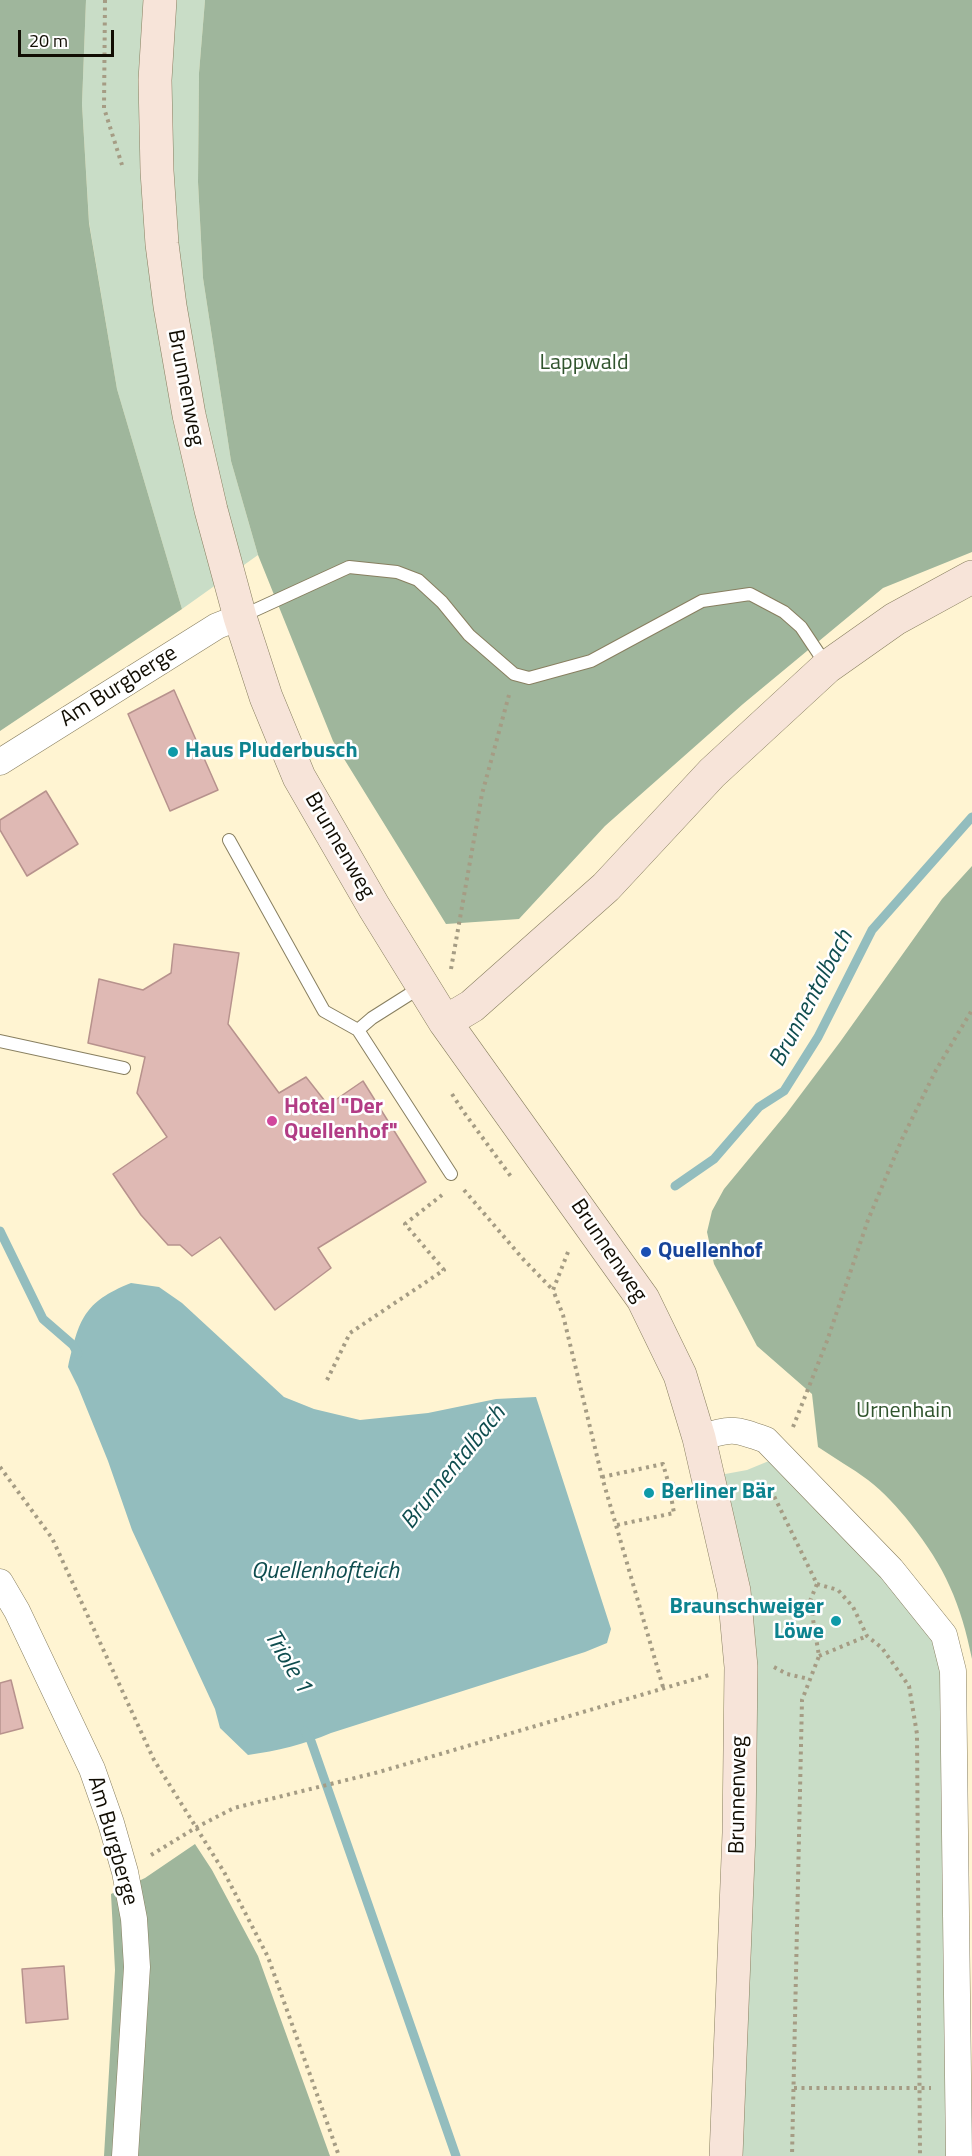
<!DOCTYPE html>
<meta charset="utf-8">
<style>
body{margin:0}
#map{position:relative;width:972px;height:2156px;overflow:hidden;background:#fff4d2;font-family:"Titillium Web",sans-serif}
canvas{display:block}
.scale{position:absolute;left:18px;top:30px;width:96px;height:27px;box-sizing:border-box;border:3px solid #110d03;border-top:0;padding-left:8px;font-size:18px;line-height:21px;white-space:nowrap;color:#110d03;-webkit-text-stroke:4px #fff;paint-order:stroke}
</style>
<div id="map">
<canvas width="972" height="2156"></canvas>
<div class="scale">20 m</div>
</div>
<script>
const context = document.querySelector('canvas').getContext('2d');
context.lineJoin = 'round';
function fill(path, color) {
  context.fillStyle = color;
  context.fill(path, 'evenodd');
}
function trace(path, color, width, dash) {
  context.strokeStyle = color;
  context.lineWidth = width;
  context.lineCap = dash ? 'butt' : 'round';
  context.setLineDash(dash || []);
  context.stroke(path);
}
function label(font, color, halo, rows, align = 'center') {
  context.font = font + ' "Titillium Web",sans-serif';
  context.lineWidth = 5;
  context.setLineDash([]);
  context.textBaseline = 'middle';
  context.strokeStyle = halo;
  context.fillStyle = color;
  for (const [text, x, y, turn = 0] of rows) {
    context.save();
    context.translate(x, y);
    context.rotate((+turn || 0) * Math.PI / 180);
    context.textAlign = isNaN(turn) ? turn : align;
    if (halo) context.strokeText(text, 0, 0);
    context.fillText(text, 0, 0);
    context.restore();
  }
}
const green = new Path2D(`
 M86,0H205L199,73L198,182L203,278L231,461L258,555L182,609L117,389L89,222L82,104Z
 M781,1456L946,1626L959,2156H726L739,1833L709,1477L747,1470Z`);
const forest = new Path2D(`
 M0,0H86L82,104L89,223L117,389L182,609L0,731Z
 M205,0H972V552L883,588L743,704L605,826L519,919L446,924L333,741L258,555L231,461L203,278L198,182L199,73Z
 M972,866V1659C961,1604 945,1567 910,1523C898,1508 884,1492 868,1480C852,1468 834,1458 818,1447L812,1394L757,1346L714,1264L707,1232L712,1211L724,1189L786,1114L840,1042L942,899Z
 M195,1844L212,1870L258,1956L330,2156H104L115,1970L111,1894L145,1878Z`);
const water = new Path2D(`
 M131,1283L159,1287L182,1303L284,1397L314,1409L360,1420L428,1413L496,1399L536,1397L611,1629L607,1643L585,1652L331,1733C305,1744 277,1751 248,1755L220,1728L215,1709L132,1530L108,1461L78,1387L68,1367C79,1320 83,1302 131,1283Z`);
const stream = new Path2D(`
 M675,1186L714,1159L759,1107L784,1091L818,1037L872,930L972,817
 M0,1231L43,1319L73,1345L78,1354
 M305,1731L311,1741L456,2156`);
const building = new Path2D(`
 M174,690L218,790L170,811L128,714Z
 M46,791L78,844L27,876L0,830V820Z
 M174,944L239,953L228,1024L279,1093L306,1077L328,1105L363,1081L426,1182L318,1248L331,1268L275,1310L220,1237L192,1256L180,1245H168L141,1215L113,1174L167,1137L137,1093L145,1057L88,1043L99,979L143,990L171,973Z
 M11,1680L23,1728L0,1734V1683Z
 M64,1966L68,2019L26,2023L22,1969Z`);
const path = new Path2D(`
 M105,0L104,108L122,165
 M451,969L482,794L509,695
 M452,1094L463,1111L512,1178
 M464,1190L523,1259L553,1290
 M568,1252L553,1290L563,1315L602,1477L663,1687
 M327,1380L350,1333L444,1270L405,1224L442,1195
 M793,1427L827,1341L868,1220L902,1139L936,1070L972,1010
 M0,1467L52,1538L154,1760L224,1872L268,1957L339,2156
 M602,1477L663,1464L669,1485L675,1484
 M771,1490L817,1584L810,1601L819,1656L802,1700L792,2156
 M617,1525L674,1513L669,1485
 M817,1584L838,1590L853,1607L867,1636L882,1648L909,1686L917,1734L920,2156
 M819,1656L867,1636
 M774,1667L787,1674L809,1679
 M151,1855L197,1827L234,1808L379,1772L709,1675
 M794,2088H931`);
const lane = new Path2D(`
 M240,617L349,567L397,572L418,580L442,602L469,635L514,674L529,678L591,661L702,601L750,594L784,612L801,627L827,666
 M229,840L324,1011L358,1030L372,1018L421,987
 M358,1030L451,1174
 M0,1041L124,1068`);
const street = new Path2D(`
 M0,762L217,626L240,617
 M699,1438C732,1428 733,1428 766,1440L891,1569L944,1635L953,1671L959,2156
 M0,1582L17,1611L92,1769L111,1823L125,1872L134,1919L137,1967L125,2156`);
const secondary = new Path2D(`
 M160,0L155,80L157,171L162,244L170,306L189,415L211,510L240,617L266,697L299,777L374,907L445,1022L643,1299L680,1375L699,1438L734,1591L741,1667L739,1833L726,2156
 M445,1022L472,1006L606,887L712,773L827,667L895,619L972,577`);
const markers = [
 [173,752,6,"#0f9aa8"],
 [272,1121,6,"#d1479c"],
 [646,1252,6,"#1a4fb4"],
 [649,1493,6,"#0f9aa8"],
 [836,1621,6,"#0f9aa8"]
];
const parkNames = [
 ["Lappwald",584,364],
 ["Urnenhain",904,1412]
];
const streetNames = [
 ["Brunnenweg",185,388,79],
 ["Am Burgberge",119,687,-32],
 ["Brunnenweg",339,846,60],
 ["Brunnenweg",608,1251,56],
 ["Brunnenweg",739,1795,-89],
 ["Am Burgberge",112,1841,74]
];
const cultureNames = [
 ["Haus Pluderbusch",185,752],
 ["Berliner Bär",661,1493],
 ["Braunschweiger",824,1608,"right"],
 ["Löwe",824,1633,"right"]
];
const hotelNames = [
 ["Hotel \"Der",284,1108],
 ["Quellenhof\"",284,1133]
];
const transitNames = [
 ["Quellenhof",658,1252]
];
const waterNames = [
 ["Brunnentalbach",812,999,-62],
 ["Brunnentalbach",454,1468,-51],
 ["Quellenhofteich",325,1572],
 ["Triole 1",287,1662,59]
];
fill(green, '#c9ddc7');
fill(forest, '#9fb69c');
fill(water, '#93bdbe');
trace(stream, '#93bdbe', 9);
fill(building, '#dfb9b4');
trace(building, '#b7928d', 1.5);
trace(lane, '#887f60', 14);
trace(street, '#887f60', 27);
trace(secondary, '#887f60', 34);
trace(path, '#a59c84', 4, [3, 4.5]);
trace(lane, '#fff', 12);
trace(street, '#fff', 26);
trace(secondary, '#f7e4d9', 33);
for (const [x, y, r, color] of markers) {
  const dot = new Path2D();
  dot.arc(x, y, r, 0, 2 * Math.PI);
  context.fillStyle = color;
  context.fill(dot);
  trace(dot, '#fff', 2);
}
label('22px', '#30542d', '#fff', parkNames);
label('22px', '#110d03', '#fff', streetNames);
label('bold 22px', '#0d838f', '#fff', cultureNames, 'left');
label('bold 22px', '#b23c85', '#fff', hotelNames, 'left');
label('bold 22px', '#164399', '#fff', transitNames, 'left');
label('italic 24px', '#0f4d4f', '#fff', waterNames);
</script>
